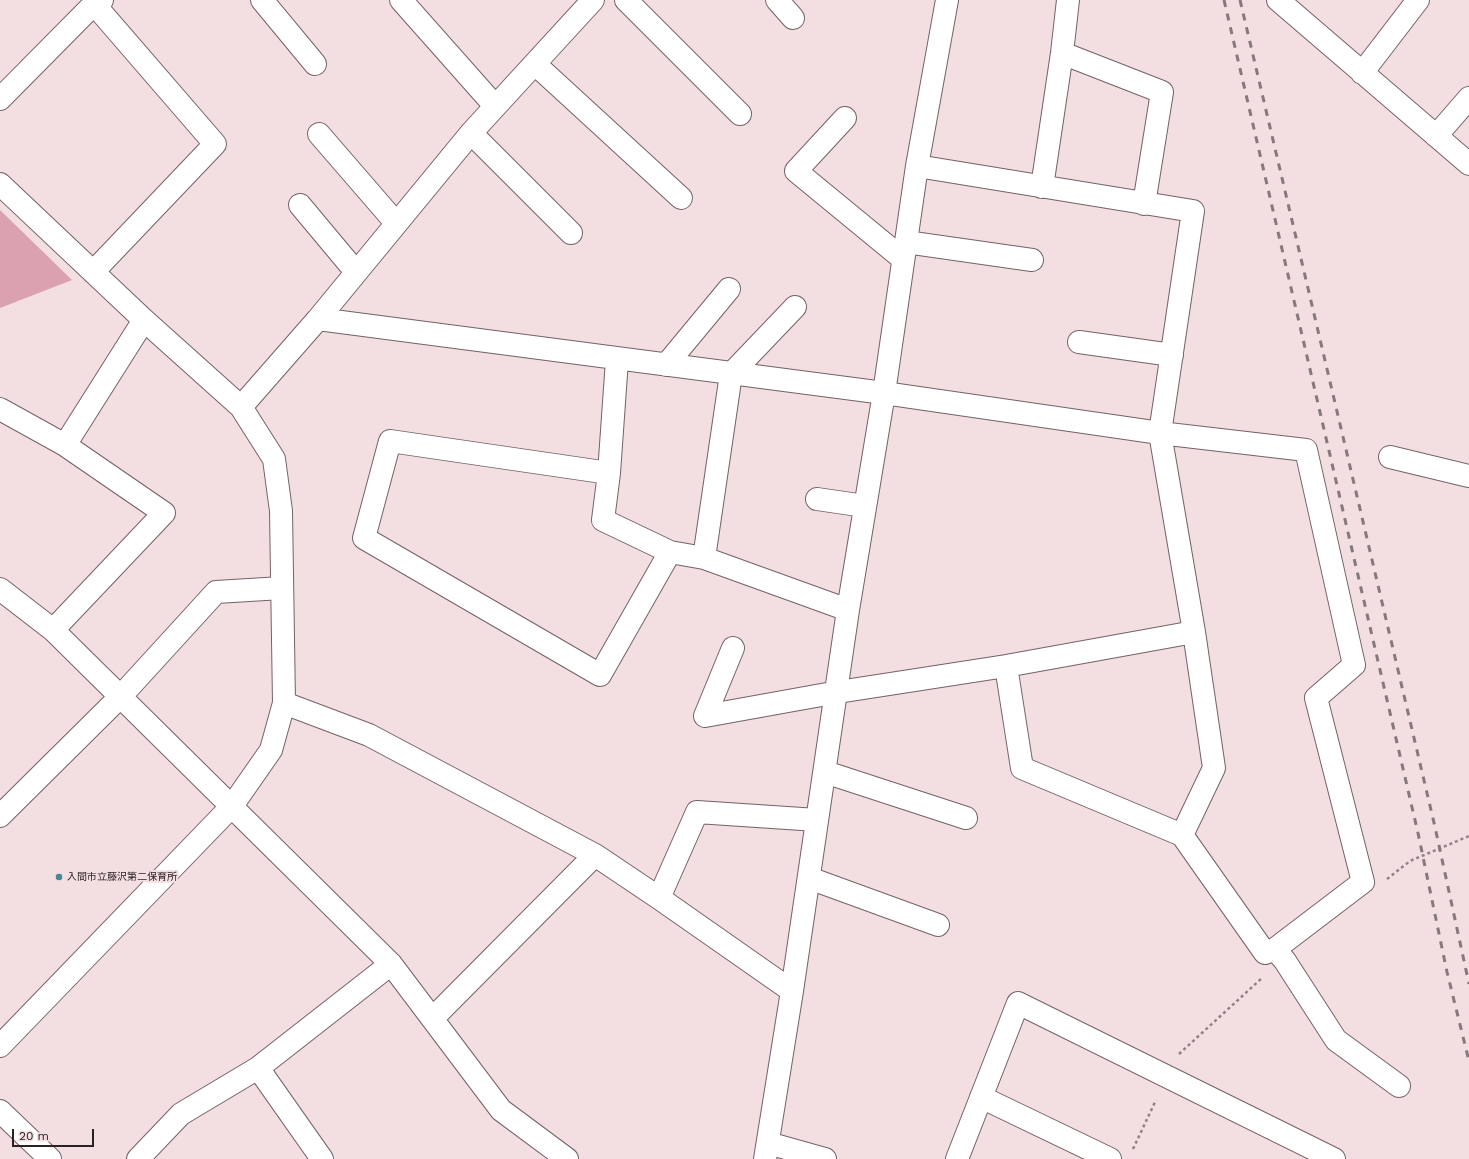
<!DOCTYPE html>
<meta charset="utf-8">
<style>
body{margin:0}
#map{position:relative;width:1469px;height:1159px;overflow:hidden;background:#f3dee2;font-family:"Work Sans",sans-serif}
canvas{display:block}
.scale{position:absolute;left:12px;top:1129px;width:82px;height:18px;box-sizing:border-box;border:2px solid #292223;border-top:0;padding-left:5px;font-size:12px;line-height:14px;white-space:nowrap;color:#292223;-webkit-text-stroke:3px #f3dee2;paint-order:stroke}
</style>
<div id="map">
<canvas width="1469" height="1159"></canvas>
<div class="scale">20 m</div>
</div>
<script>
const context = document.querySelector('canvas').getContext('2d');
context.lineJoin = 'round';
function fill(path, color) {
  context.fillStyle = color;
  context.fill(path, 'evenodd');
}
function trace(path, color, width, dash) {
  context.strokeStyle = color;
  context.lineWidth = width;
  context.lineCap = dash ? 'butt' : 'round';
  context.setLineDash(dash || []);
  context.stroke(path);
}
function label(font, color, halo, rows, align = 'center') {
  context.font = font + ' "Work Sans","Noto Sans JP",sans-serif';
  context.lineWidth = 4;
  context.setLineDash([]);
  context.textBaseline = 'middle';
  context.strokeStyle = halo;
  context.fillStyle = color;
  for (const [text, x, y, turn = 0] of rows) {
    context.save();
    context.translate(x, y);
    context.rotate((+turn || 0) * Math.PI / 180);
    context.textAlign = isNaN(turn) ? turn : align;
    if (halo) context.strokeText(text, 0, 0);
    context.fillText(text, 0, 0);
    context.restore();
  }
}
const green = new Path2D(`
 M0,210L72,280L0,308Z`);
const path = new Path2D(`
 M1387,879L1410,861L1469,836
 M1179,1054L1262,978
 M1133,1149L1156,1100`);
const minor = new Path2D(`
 M262,0L315,64
 M401,0L495,106
 M626,0L740,114
 M777,0L793,18
 M1278,0L1469,164
 M1062,53L1162,92L1144,204
 M535,64L681,198
 M1362,73L1418,0
 M0,99L94,4L102,0
 M845,118L796,171L903,259
 M471,133L571,233
 M319,134L396,223
 M1436,136L1469,98
 M0,184L144,320L241,407L274,459L281,511L284,703L271,750L232,806L0,1046
 M1042,187L1062,53L1068,0
 M300,205L356,272
 M906,242L1032,260
 M93,272L215,144L94,4
 M318,319L884,393L1160,433L1306,450L1354,665L1316,698L1363,882L1275,949L1265,953L1182,835L1214,768L1194,632L1160,433L1193,211L917,166
 M1079,342L1172,355
 M666,365L729,289
 M241,407L318,319L471,133L593,0
 M0,409L65,445L164,513L53,630
 M65,445L144,320
 M1390,457L1469,476
 M609,473L617,360
 M817,499L865,506
 M670,552L600,675L364,538L390,441L609,473L603,520L670,552L704,558L848,610
 M704,558L731,374L795,307
 M0,589L53,630L391,964L501,1110L567,1159
 M733,648L705,716L838,692L1006,666L1194,632
 M1006,666L1022,768L1182,835
 M284,703L369,735L595,855L659,898L792,991
 M825,772L966,818
 M0,816L121,696L216,592L282,588
 M809,878L938,925
 M659,898L697,812L817,820
 M1275,949L1285,961L1336,1040L1399,1086
 M433,1018L595,855
 M258,1068L322,1159
 M981,1097L1110,1159
 M0,1111L50,1159
 M768,1143L825,1159
 M138,1159L181,1114L258,1068L391,964
 M765,1159L792,991L848,610L884,393L917,166L947,0
 M957,1159L1018,1003L1334,1159`);
const rail = new Path2D(`
 M1224,0L1418,833L1447,972L1469,1061
 M1240,0L1435,827L1469,984`);
const markers = [
 [59,877,4,"#448796"]
];
const poiNames = [
 ["入間市立藤沢第二保育所",67,877]
];
fill(green, '#daa1ae');
trace(minor, '#746266', 24);
trace(path, '#918285', 2.5, [3, 3]);
trace(minor, '#fff', 22);
trace(rail, '#86797b', 3, [7, 7]);
for (const [x, y, r, color] of markers) {
  const dot = new Path2D();
  dot.arc(x, y, r, 0, 2 * Math.PI);
  context.fillStyle = color;
  context.fill(dot);
  trace(dot, '#f3dee2', 1.5);
}
label('10px', '#292223', '#f3dee2', poiNames, 'left');
</script>
